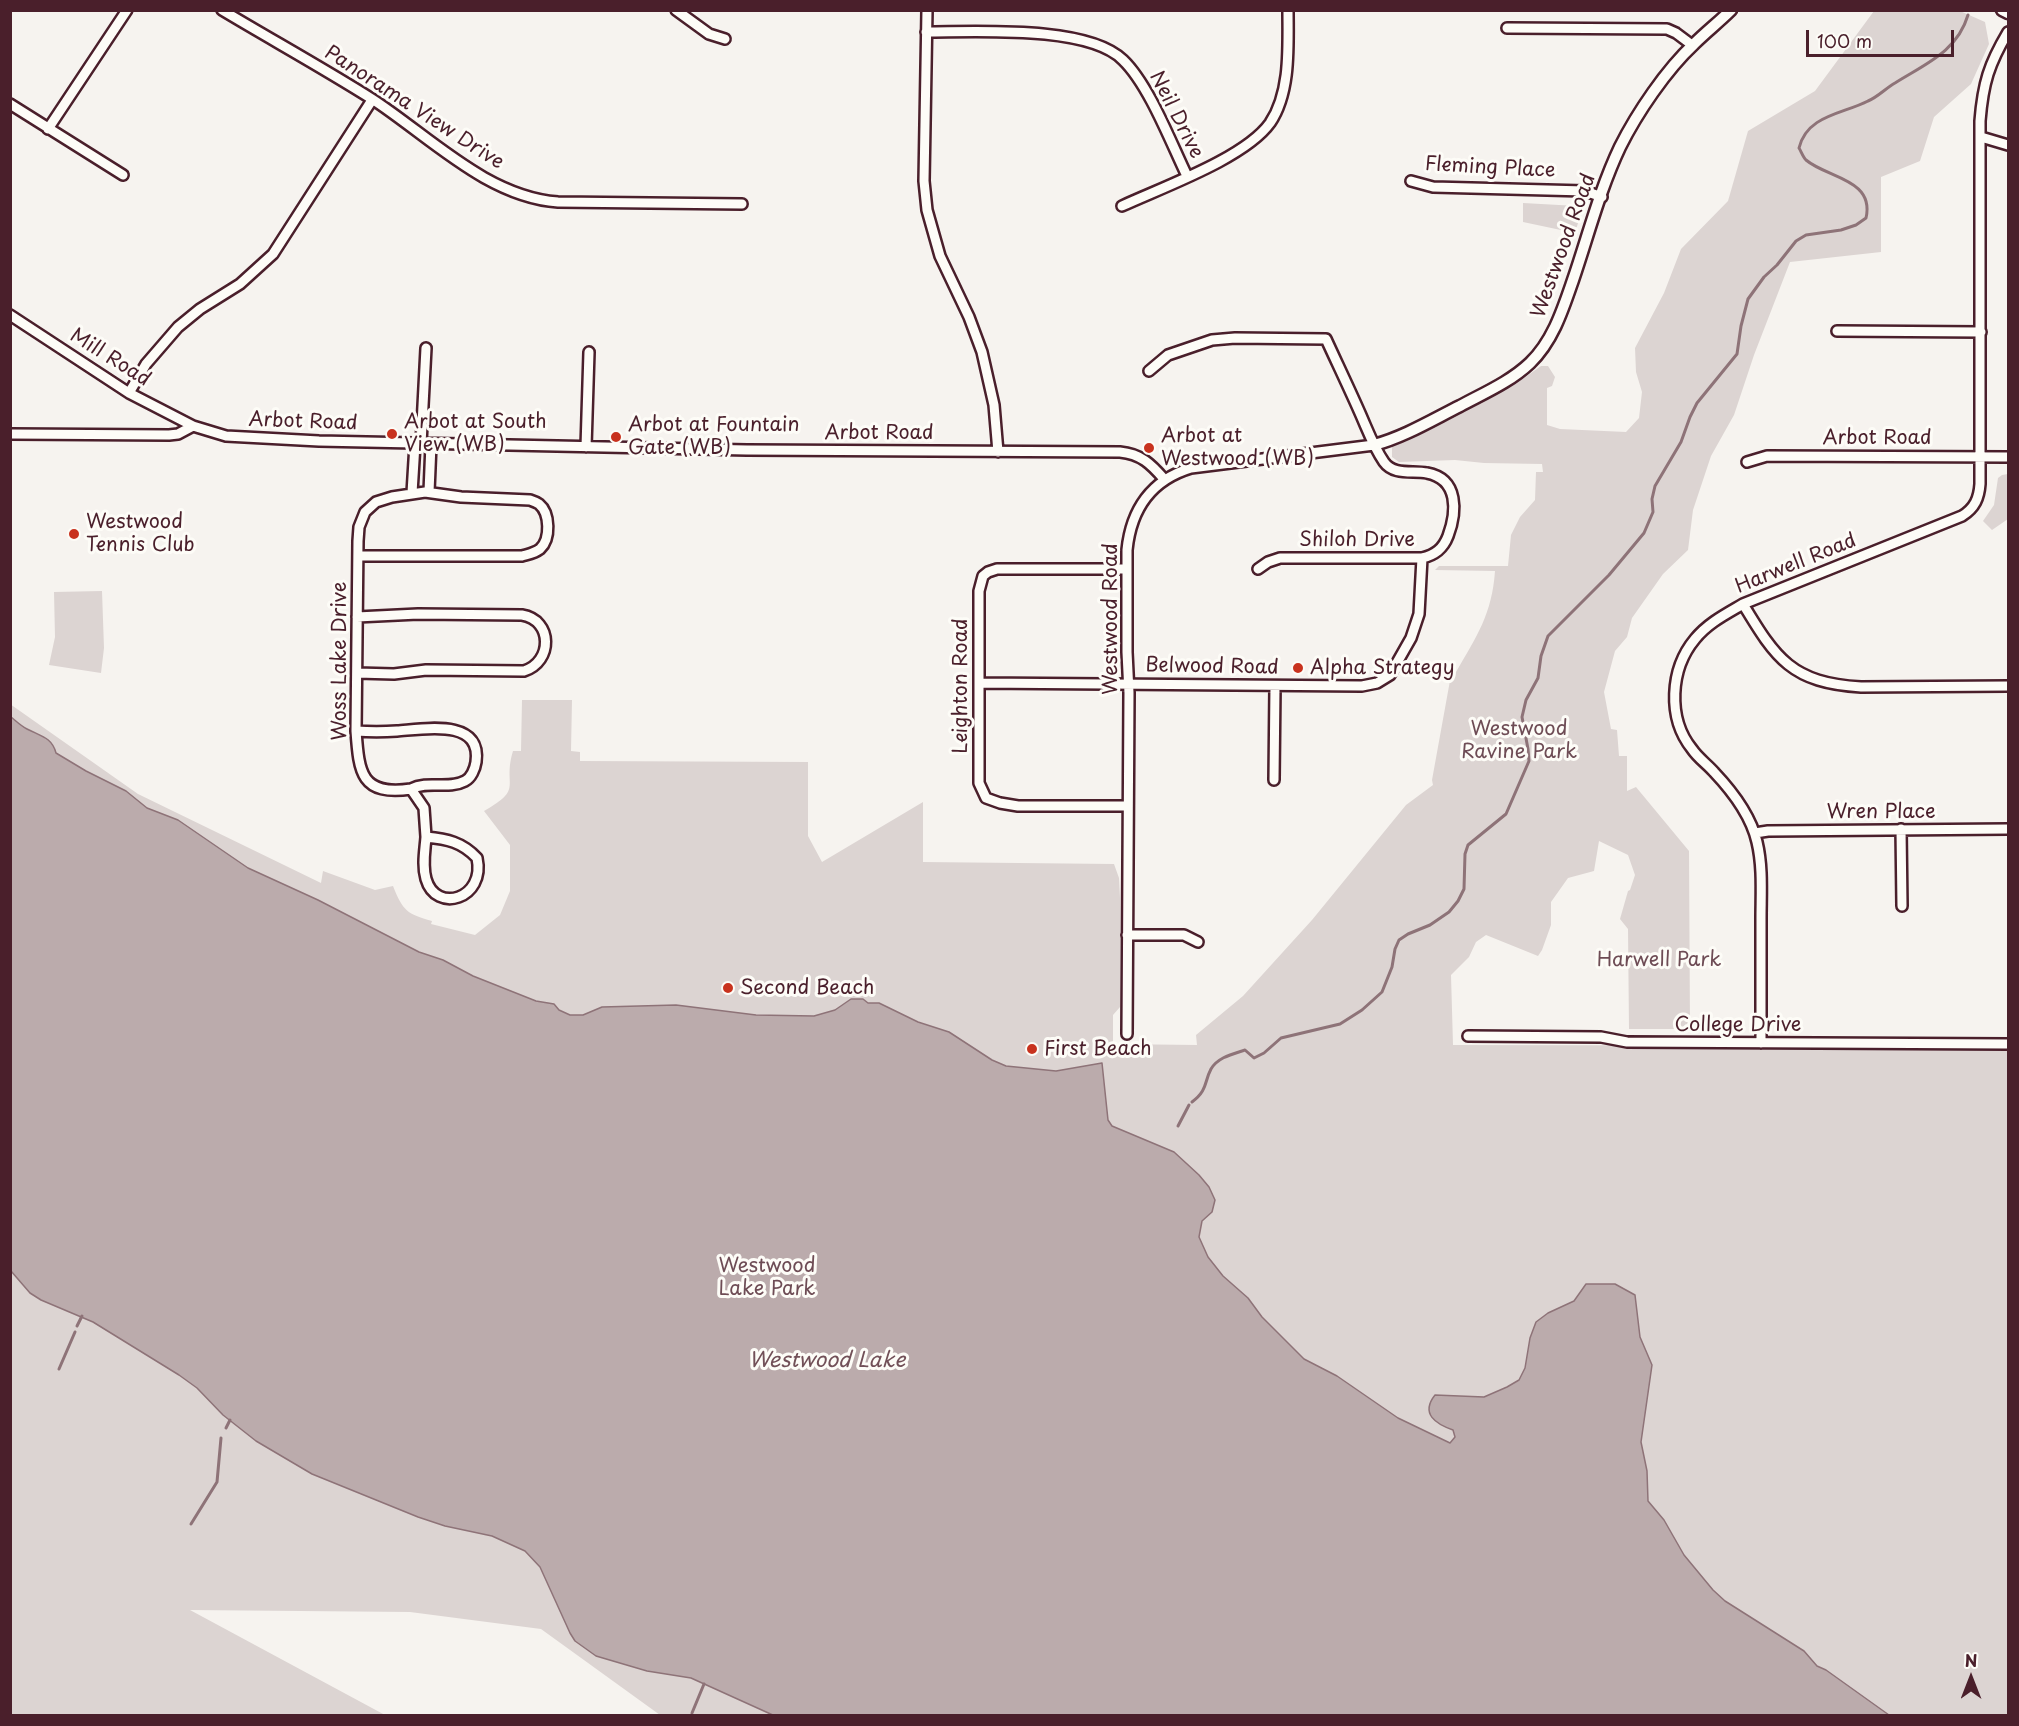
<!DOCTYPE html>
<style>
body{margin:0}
#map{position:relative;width:2019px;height:1726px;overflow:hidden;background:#f6f3ef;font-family:"Playpen Sans",sans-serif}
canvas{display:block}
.frame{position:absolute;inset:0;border:12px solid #4a1f2b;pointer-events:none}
.north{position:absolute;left:1941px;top:1648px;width:60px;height:60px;-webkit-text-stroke:4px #fdfcf7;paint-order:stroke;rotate:0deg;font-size:16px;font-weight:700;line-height:24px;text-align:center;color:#4a1f2b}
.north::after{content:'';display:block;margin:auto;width:21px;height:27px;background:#4a1f2b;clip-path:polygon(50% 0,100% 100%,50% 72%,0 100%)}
.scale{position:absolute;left:1806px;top:30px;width:148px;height:27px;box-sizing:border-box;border:3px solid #4a1f2b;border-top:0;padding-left:8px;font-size:18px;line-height:21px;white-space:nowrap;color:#4a1f2b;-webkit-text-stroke:4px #fdfcf7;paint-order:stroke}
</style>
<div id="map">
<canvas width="2019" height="1726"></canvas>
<div class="frame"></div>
<div class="north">N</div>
<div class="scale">100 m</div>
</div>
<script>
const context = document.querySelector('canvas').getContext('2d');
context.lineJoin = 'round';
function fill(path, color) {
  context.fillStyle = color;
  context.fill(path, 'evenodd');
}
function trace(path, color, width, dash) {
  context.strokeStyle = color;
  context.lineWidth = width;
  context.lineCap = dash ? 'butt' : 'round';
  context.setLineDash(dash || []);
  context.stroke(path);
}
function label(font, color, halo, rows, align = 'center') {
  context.font = font + ' "Playpen Sans",sans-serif';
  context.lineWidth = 6;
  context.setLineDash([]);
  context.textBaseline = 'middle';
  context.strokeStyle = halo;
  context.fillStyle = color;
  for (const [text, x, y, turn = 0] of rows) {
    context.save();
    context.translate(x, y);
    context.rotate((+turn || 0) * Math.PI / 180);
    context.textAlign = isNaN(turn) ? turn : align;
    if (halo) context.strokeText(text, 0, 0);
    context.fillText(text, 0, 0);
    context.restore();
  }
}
const green = new Path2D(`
 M1874,11H1960L1985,22L1989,44L1971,84L1934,117L1920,161L1881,177V252L1790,262L1754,355L1734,415L1711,456L1693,510L1688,550L1663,574L1632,618L1627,637L1615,651L1604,692L1611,729L1617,730L1619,756H1627V791L1636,787L1689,851L1690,1029H1629L1628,929L1620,919L1628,891L1630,890L1635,875L1628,855L1599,841L1594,871L1568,878L1551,902V925L1542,950L1538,956L1486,935L1476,942L1469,957L1451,975L1453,1045L2008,1046V1715H660L541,1629L410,1612L190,1610L385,1715H11L10,704L138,794L321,883L323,871L375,890L393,886C403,911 407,914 432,921L431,924L475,935L500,915L510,891V845L484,811C525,788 502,787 513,751H521L522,700H572L571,751L580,752V761L808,762V836L822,862L923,802V862L1114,864L1119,878L1120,898V1007L1113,1015V1044L1197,1045L1196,1035L1243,996L1312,920L1406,805L1433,785L1432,780L1451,675L1456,672C1477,636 1492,614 1495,571L1435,570L1439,566H1508L1511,535L1520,517L1535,500L1536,472H1543L1542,464L1484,463L1455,460L1399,462L1392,457V447L1524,378L1541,366H1548L1555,377L1552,386L1547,388V425L1560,429L1626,432L1639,418L1642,392L1636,372L1635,348L1664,293L1681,249L1728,201L1748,131L1815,91Z
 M1523,203L1577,206L1581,213L1575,233L1523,222Z
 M2008,474V519L1992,530L1983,521L1994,505L1998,478L2002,475Z
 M102,591L104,648L101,673L49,665L55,637L54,592Z`);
const water = new Path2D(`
 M11,717C16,721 21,726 27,729C40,736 52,737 56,753L86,771L126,791L147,808L178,820L248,868L318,900L419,952L443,960L473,976L536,1001L554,1004L559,1010L570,1015H583L602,1007L676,1005L756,1015L814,1016L835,1010L851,999H863L868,1003H879L918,1022L949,1032L992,1060L1006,1066L1056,1071L1102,1063L1108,1120L1112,1126L1174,1152L1199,1175L1209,1187L1215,1200L1212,1212L1202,1221L1199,1237L1208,1257L1223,1276L1248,1298L1262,1317L1304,1359L1337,1376L1398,1418L1450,1443L1455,1437L1453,1430C1436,1424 1420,1414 1435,1395L1484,1397L1507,1387L1519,1380L1525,1368L1530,1338L1536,1322L1548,1313L1574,1301L1586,1284H1615L1635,1295L1640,1337L1652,1365L1641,1442L1647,1471L1648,1501L1664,1520L1684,1555L1713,1590L1725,1601L1804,1651L1817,1666L1826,1670L1889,1715L775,1716L691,1678L647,1671L596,1656L575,1641L570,1633L540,1567L525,1551L492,1536L445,1526L418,1517L312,1474L256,1441L223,1415L197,1388L179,1375L93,1322L41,1300L30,1293L11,1271Z`);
const stream = new Path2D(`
 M1192,1102C1208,1090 1204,1082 1211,1069C1218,1057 1233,1054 1245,1050L1254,1058L1264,1053L1281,1038L1340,1024L1362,1010L1382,992L1392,967L1395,949L1399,940L1408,934L1430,925L1449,912L1458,901L1464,889L1465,854L1468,845L1506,814L1529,761L1528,749L1522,717L1526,700L1538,678L1541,656L1548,636L1609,575L1644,533L1653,512L1652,499L1655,486L1681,442L1690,417L1697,403L1737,354L1741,326L1748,299L1764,277L1777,265L1796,241L1806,235L1841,230L1856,225L1866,218C1875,179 1827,178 1806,160C1803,157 1801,151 1799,148C1807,115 1843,114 1868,101C1878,97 1886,88 1895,83C1925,64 1957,52 1968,15
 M1178,1126L1189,1105
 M77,1326L82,1316
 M59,1369L75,1332
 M226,1428L230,1420
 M191,1524L217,1482L221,1438
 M692,1713L704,1684`);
const minor = new Path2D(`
 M222,10C272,40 323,68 372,99C429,136 487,197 558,202L742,204
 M676,10L709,34L725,39
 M927,10L924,181L927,210L940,256L969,317L982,352L994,405L998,452
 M1507,28L1667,29L1676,33L1692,45
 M926,32C976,32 1088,25 1123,60C1149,85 1171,143 1187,176
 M10,104L123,175
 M48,129L127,10
 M1981,137L2008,145
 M1411,181L1433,187L1585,191L1602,197
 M1122,206C1163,187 1245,158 1270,123C1291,92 1288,46 1288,10
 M10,315L129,393L193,426L226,436L319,441L747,450L1120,452C1141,454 1151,464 1164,479
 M1837,331L1981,332
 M1149,371L1168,355L1212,340L1235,338L1326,339C1337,363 1349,388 1360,413C1368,431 1373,446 1384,462C1394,476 1413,470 1427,473C1459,479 1457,512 1448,536C1443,549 1435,555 1422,558H1280L1268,562L1258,569
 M129,393L146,364L178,327L200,309L240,284L273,254L372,100
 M10,434L169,435L178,434L193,426
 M421,444L426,348
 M586,447L589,352
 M1747,462L1767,456L2008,457
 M429,492L431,444
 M412,493L415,444
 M358,556H522C529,554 535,553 540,549C551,539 550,513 539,504C536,502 533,501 530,500L461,497L425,492L392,497L376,502L365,512L359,527L358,541L356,731C359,773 361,796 411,789L424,808L426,837
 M1127,569H997L988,572L983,576L979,591V783L986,798L1000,803L1018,806H1128
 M1743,604C1776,659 1792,683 1861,687L2008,686
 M357,673L394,674L426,670L524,671C553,662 553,620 522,615L418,614L357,617
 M979,683L1362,686L1377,683L1390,675L1411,638L1419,614L1422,558
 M356,731C370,732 383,732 397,731C424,729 482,718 476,762C475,769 471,778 465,781C448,790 428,780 411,789
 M1274,780L1275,686
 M1901,829L1902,906
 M1755,833L1768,831L2008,829
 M426,837C447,839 462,842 477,858C486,899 436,914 426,879C422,865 425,851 426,837Z
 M1127,935H1184L1198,942
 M1127,1034L1129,693L1127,652V550C1131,510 1151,480 1191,468L1374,445
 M1468,1036L1601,1037L1627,1042L2008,1044
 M1761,1043C1761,1002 1761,960 1761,919C1761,894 1763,867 1757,842C1751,816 1732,791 1714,772C1707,764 1698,758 1692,749C1667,718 1670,669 1695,639C1708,623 1726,614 1743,604L1962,516C1975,508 1979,498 1980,484V121C1983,83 1989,64 2008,32`);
const tertiary = new Path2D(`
 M2002,10L2008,13
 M1374,445C1404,437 1432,420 1460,406C1484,393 1510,382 1530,363C1553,341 1563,309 1573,280C1588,236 1600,189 1620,147C1637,113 1666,70 1694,44C1706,32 1719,22 1731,10`);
const markers = [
 [392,434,6,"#c8321e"],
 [616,437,6,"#c8321e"],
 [1149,448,6,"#c8321e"],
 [74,534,6,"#c8321e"],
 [1298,668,6,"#c8321e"],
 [728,988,6,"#c8321e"],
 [1032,1049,6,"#c8321e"]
];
const streetNames = [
 ["Panorama View Drive",414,108,33],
 ["Neil Drive",1176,115,63],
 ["Fleming Place",1490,168,3],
 ["Westwood Road",1564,246,-70],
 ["Mill Road",110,358,32],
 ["Arbot Road",303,422,2],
 ["Arbot Road",879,433],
 ["Arbot Road",1877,438],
 ["Shiloh Drive",1357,540],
 ["Harwell Road",1796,564,-22],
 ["Westwood Road",1111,619,-90],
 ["Woss Lake Drive",340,661,-90],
 ["Belwood Road",1212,667,1],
 ["Leighton Road",961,686,-90],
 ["Wren Place",1881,812],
 ["College Drive",1738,1025]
];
const poiNames = [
 ["Arbot at South",404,422],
 ["View (WB)",404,445],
 ["Arbot at Fountain",628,425],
 ["Gate (WB)",628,448],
 ["Arbot at",1161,436],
 ["Westwood (WB)",1161,459],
 ["Westwood",86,522],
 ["Tennis Club",86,545],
 ["Alpha Strategy",1310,668],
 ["Second Beach",740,988],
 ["First Beach",1044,1049]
];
const parkNames = [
 ["Westwood",1519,729],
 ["Ravine Park",1519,752],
 ["Harwell Park",1659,960],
 ["Westwood",767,1266],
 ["Lake Park",767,1289]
];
const waterNames = [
 ["Westwood Lake",827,1361]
];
fill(green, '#dcd4d2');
fill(water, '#bbabac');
trace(water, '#8e7378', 1.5);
trace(stream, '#8e7378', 3);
trace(minor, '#4a1f2b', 14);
trace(tertiary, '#4a1f2b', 15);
trace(minor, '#fdfcf7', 9);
trace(tertiary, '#fdfcf7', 10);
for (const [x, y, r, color] of markers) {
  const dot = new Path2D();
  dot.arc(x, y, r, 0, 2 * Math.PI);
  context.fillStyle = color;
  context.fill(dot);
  trace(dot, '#fdfcf7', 2);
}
label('20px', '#4a1f2b', '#fdfcf7', streetNames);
label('20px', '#4a1f2b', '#fdfcf7', poiNames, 'left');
label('20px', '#6e4c55', '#fdfcf7', parkNames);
label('italic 21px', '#725058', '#fdfcf7', waterNames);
</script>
